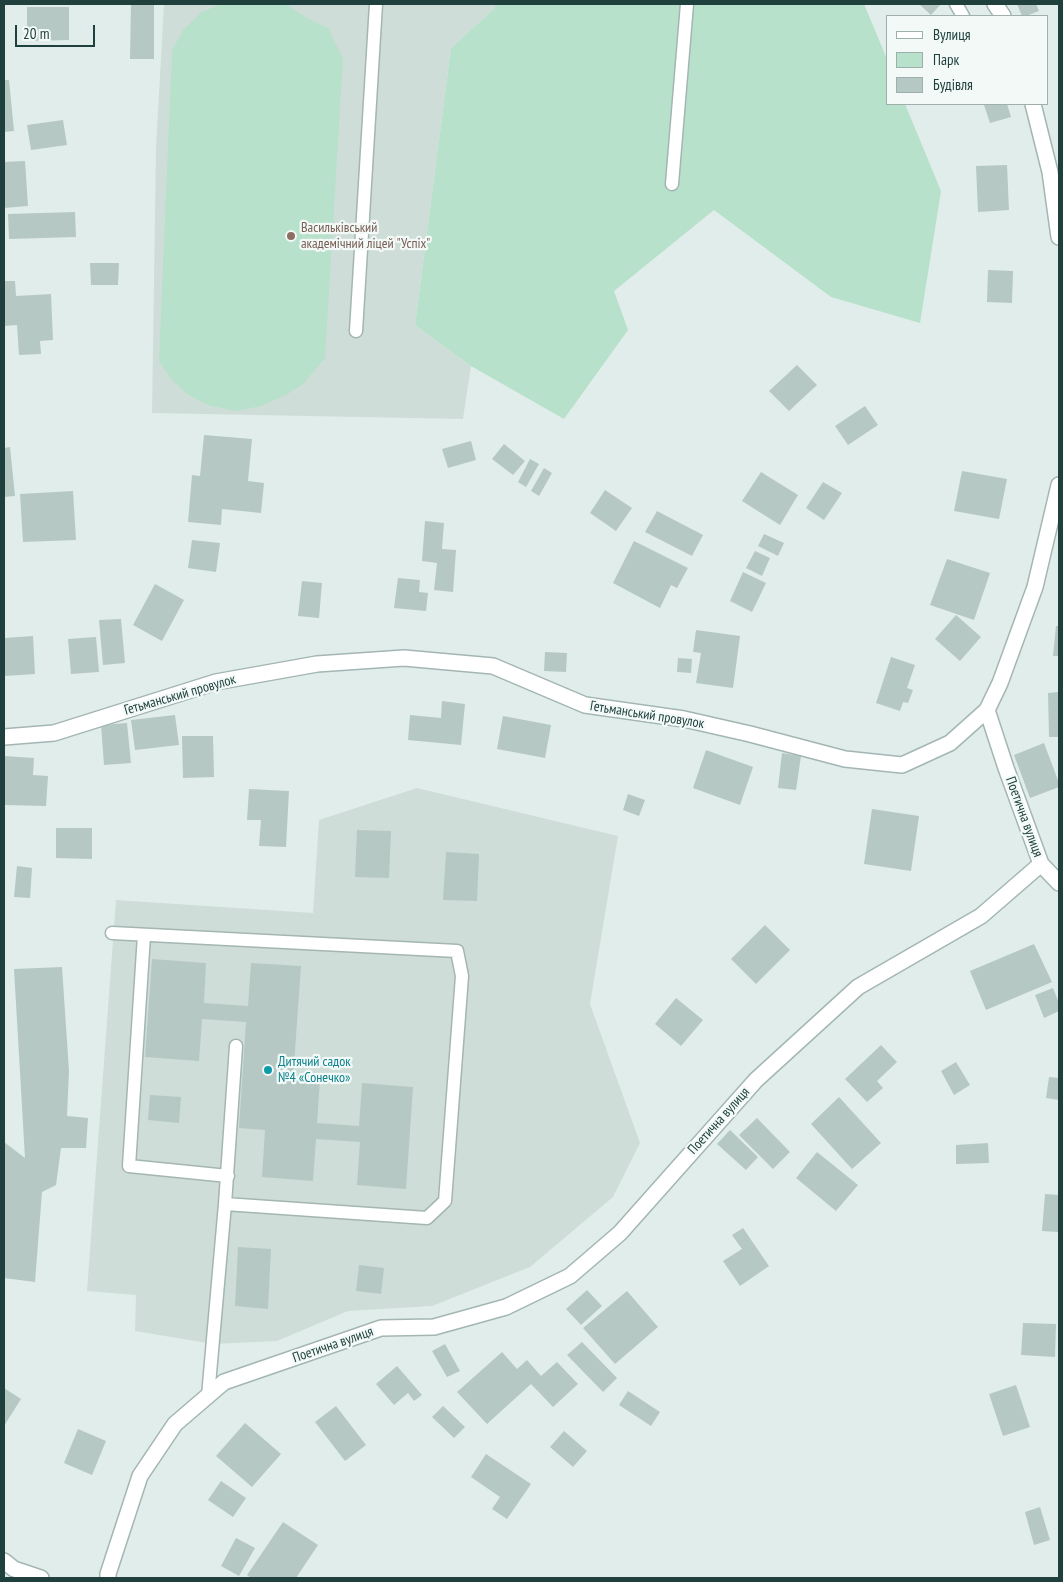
<!DOCTYPE html>
<meta charset="utf-8">
<style>
body{margin:0}
#map{position:relative;width:1063px;height:1582px;overflow:hidden;background:#e1edea;font-family:"PT Sans Narrow",sans-serif}
canvas{display:block}
.frame{position:absolute;inset:0;border:5px solid #1f403d;pointer-events:none}
.legend{position:absolute;left:886px;top:15px;width:162px;height:90px;box-sizing:border-box;background:#f2f9f7;border:1px solid #9eafad;margin:0;padding:6px 9px;list-style:none;font-size:15px;color:#1f403d}
.legend li{display:flex;align-items:center;gap:10px;height:25px}
.legend b{width:25px;border:1px solid #9eafad}
.scale{position:absolute;left:15px;top:25px;width:80px;height:22px;box-sizing:border-box;border:2px solid #1f403d;border-top:0;padding-left:6px;font-size:15px;line-height:18px;white-space:nowrap;color:#1f403d;-webkit-text-stroke:4px #f2f9f7;paint-order:stroke}
</style>
<div id="map">
<canvas width="1063" height="1582"></canvas>
<div class="frame"></div>
<ul class="legend">
<li><b style="height:6px;background:#fff"></b>Вулиця</li>
<li><b style="height:14px;background:#b7e1cb"></b>Парк</li>
<li><b style="height:14px;background:#b6c8c4"></b>Будівля</li>
</ul>
<div class="scale">20 m</div>
</div>
<script>
const context = document.querySelector('canvas').getContext('2d');
context.lineJoin = 'round';
function fill(path, color) {
  context.fillStyle = color;
  context.fill(path, 'evenodd');
}
function trace(path, color, width, dash) {
  context.strokeStyle = color;
  context.lineWidth = width;
  context.lineCap = dash ? 'butt' : 'round';
  context.setLineDash(dash || []);
  context.stroke(path);
}
function label(font, color, halo, rows, align = 'center') {
  context.font = font + ' "PT Sans Narrow",sans-serif';
  context.lineWidth = 4.5;
  context.setLineDash([]);
  context.textBaseline = 'middle';
  context.strokeStyle = halo;
  context.fillStyle = color;
  for (const [text, x, y, turn = 0] of rows) {
    context.save();
    context.translate(x, y);
    context.rotate((+turn || 0) * Math.PI / 180);
    context.textAlign = isNaN(turn) ? turn : align;
    if (halo) context.strokeText(text, 0, 0);
    context.fillText(text, 0, 0);
    context.restore();
  }
}
const built = new Path2D(`
 M164,4H495V8L451,48L415,325L471,366L463,419L152,413L156,147Z
 M417,788L618,836L590,1004L640,1143L613,1197L530,1267L432,1306L348,1311L277,1341L213,1344L135,1331L136,1295L87,1291L116,900L313,913L319,820Z`);
const green = new Path2D(`
 M221,4H286L305,17L328,28L343,59L325,358L303,384L286,395L261,406L236,411L208,405L187,394L172,380L159,361L172,50L184,29L202,12Z
 M495,4H864L887,59V104H905L941,191L920,323L831,297L714,210L614,291L628,330L564,419L471,366L415,325L451,48L495,8Z`);
const building = new Path2D(`
 M131,4H154V59H130Z
 M919,4H941L931,15Z
 M1017,4H1036L1039,11L1026,16H1022Z
 M27,7H69V40L27,41Z
 M4,80H9L14,131L4,132Z
 M988,104H1007L1011,117L990,123L984,105Z
 M63,120L67,145L31,150L27,125Z
 M25,161L28,206L4,208V162Z
 M1007,165L1009,210L978,212L976,166Z
 M75,212L76,237L9,239L8,214Z
 M90,263H119L118,285H91Z
 M988,270L1013,271L1012,303L987,302Z
 M4,281H15L16,296L51,294L53,340L40,341L41,354L19,355L17,325L4,326Z
 M797,365L817,385L789,411L769,391Z
 M865,406L878,425L848,445L835,426Z
 M204,435L252,439L248,481L264,483L261,513L222,509L221,525L188,522L192,475L200,476Z
 M471,441L476,460L448,468L442,449Z
 M504,444L525,461L513,475L492,459Z
 M10,447L15,496L4,497V448Z
 M530,459L539,464L526,487L518,482Z
 M544,468L552,473L539,496L531,491Z
 M962,471L1007,479L999,519L954,511Z
 M761,472L798,495L780,525L742,501Z
 M823,482L842,493L824,520L806,508Z
 M605,490L632,508L616,531L590,513Z
 M73,491L76,540L23,542L20,494Z
 M657,511L703,535L692,556L645,532Z
 M425,521L444,523L442,549L456,550L453,592L434,590L437,563L422,561Z
 M764,534L784,543L778,556L758,546Z
 M192,540L220,543L216,572L188,568Z
 M634,541L688,568L677,588L671,585L660,608L613,583Z
 M755,551L770,558L762,576L746,568Z
 M947,559L990,573L974,620L930,605Z
 M743,572L766,583L752,612L730,601Z
 M398,578L420,580L419,592L428,593L426,611L394,608Z
 M302,581L322,583L319,618L298,616Z
 M155,584L184,600L162,641L133,625Z
 M956,615L981,637L960,661L935,639Z
 M121,619L125,663L103,665L99,620Z
 M1056,626H1059V656H1053Z
 M696,630L740,636L733,688L696,683L701,653L693,652Z
 M33,636L35,674L4,676V638Z
 M96,637L99,672L71,674L68,639Z
 M545,652L567,653L566,672L544,671Z
 M891,657L915,665L907,688L913,690L908,703L903,702L900,711L876,703Z
 M678,658L692,659L691,673L677,672Z
 M1059,692V737H1049L1048,693Z
 M442,701L465,704L461,745L408,740L410,715L441,718Z
 M175,715L179,745L135,750L131,720Z
 M503,716L551,725L545,758L497,749Z
 M127,723L131,763L104,765L101,725Z
 M182,736H213L214,777L183,778Z
 M1044,743L1059,783V787L1030,798L1014,755Z
 M706,750L753,767L740,805L693,788Z
 M782,753L801,756L796,790L778,788Z
 M4,756L34,758L33,775L48,776L46,806L4,805Z
 M249,789L289,791L286,847L259,846L261,820H247Z
 M628,794L645,800L639,816L623,810Z
 M872,809L919,816L911,871L864,864Z
 M56,828H92V859L56,858Z
 M357,830L391,831L389,878L355,877Z
 M446,852L479,854L477,901L443,900Z
 M17,866L32,868L30,898L14,897Z
 M765,925L790,950L756,984L731,959Z
 M1034,944L1052,982L986,1010L970,971Z
 M152,959L206,963L204,1003L248,1006L251,963L301,966L293,1079L320,1081L317,1123L359,1126L362,1083L413,1087L406,1189L357,1185L360,1142L316,1139L313,1181L262,1177L265,1130L239,1128L246,1022L202,1019L199,1061L145,1057Z
 M62,967L69,1071L67,1116L88,1118L86,1148H61L56,1185L42,1192L35,1282L4,1278V1142L25,1158L14,969Z
 M1053,988L1059,1003V1011L1044,1018L1035,995Z
 M676,998L703,1020L681,1046L655,1024Z
 M881,1045L897,1062L877,1081L883,1088L867,1102L845,1079Z
 M956,1062L970,1085L954,1095L941,1071Z
 M1049,1077L1059,1078V1100L1046,1098Z
 M150,1095L181,1097L179,1123L148,1120Z
 M839,1097L881,1143L852,1169L811,1124Z
 M757,1118L790,1152L773,1169L739,1135Z
 M730,1130L758,1157L746,1170L717,1144Z
 M988,1143L989,1163L956,1164V1145Z
 M817,1152L858,1185L836,1211L796,1178Z
 M1045,1194L1059,1195V1232L1042,1231Z
 M743,1228L769,1266L740,1286L723,1261L742,1249L732,1235Z
 M238,1247L271,1249L268,1309L235,1306Z
 M359,1265L384,1268L381,1294L356,1291Z
 M587,1290L602,1306L581,1325L566,1309Z
 M627,1291L658,1327L615,1364L583,1328Z
 M1023,1323L1056,1324L1055,1357L1021,1355Z
 M582,1342L617,1378L603,1392L567,1355Z
 M445,1344L460,1371L447,1377L432,1351Z
 M502,1352L517,1369L527,1360L541,1376L557,1362L578,1384L553,1407L531,1384L487,1424L457,1392Z
 M397,1366L422,1395L414,1401L408,1393L394,1405L376,1384Z
 M1016,1385L1030,1427L1003,1436L989,1394Z
 M4,1388L21,1399L4,1426Z
 M628,1391L660,1412L651,1426L619,1405Z
 M336,1406L366,1445L345,1461L315,1422Z
 M443,1406L465,1427L454,1438L432,1417Z
 M245,1423L281,1454L252,1487L216,1456Z
 M78,1429L106,1441L92,1475L64,1463Z
 M564,1431L587,1451L573,1467L550,1447Z
 M486,1454L531,1484L507,1519L492,1509L500,1497L471,1477Z
 M221,1481L246,1498L233,1517L208,1500Z
 M1040,1507L1050,1540L1034,1545L1025,1512Z
 M283,1522L318,1545L296,1578H251L247,1575Z
 M236,1538L255,1548L239,1576L221,1566Z`);
const service = new Path2D(`
 M956,4L963,16
 M672,184L687,4
 M356,331L376,4
 M112,933L457,951L462,976L445,1201L427,1218L225,1204L236,1046
 M144,935L129,1166L228,1176
 M208,1396L225,1204`);
const minor = new Path2D(`
 M995,4L1003,16
 M1033,104L1050,172L1059,237
 M4,737L54,733L216,682L317,664L404,658L493,666L585,705L684,719L750,734L845,759L902,765L950,743L987,710
 M1041,864L1059,883
 M4,1561L14,1569L41,1578
 M108,1578V1574L140,1476L175,1424L224,1382L381,1328L434,1327L506,1307L570,1276L620,1233L756,1080L858,987L981,916L1041,864L1006,768L987,710L1000,683L1035,587L1059,485`);
const markers = [
 [291,236,5,"#8d6e63"],
 [268,1070,5,"#0f9aa8"]
];
const educationNames = [
 ["Васильківський",301,228],
 ["академічний ліцей \"Успіх\"",301,244]
];
const streetNames = [
 ["Гетьманський провулок",180,695,-16],
 ["Гетьманський провулок",647,715,9],
 ["Поетична вулиця",1024,817,70],
 ["Поетична вулиця",719,1121,-48],
 ["Поетична вулиця",333,1345,-19]
];
const cultureNames = [
 ["Дитячий садок",278,1062],
 ["№4 «Сонечко»",278,1078]
];
fill(built, '#cfddd9');
fill(green, '#b7e1cb');
fill(building, '#b6c8c4');
trace(service, '#a3b6b3', 15);
trace(minor, '#a3b6b3', 18);
trace(service, '#fff', 12);
trace(minor, '#fff', 15);
for (const [x, y, r, color] of markers) {
  const dot = new Path2D();
  dot.arc(x, y, r, 0, 2 * Math.PI);
  context.fillStyle = color;
  context.fill(dot);
  trace(dot, '#f2f9f7', 2);
}
label('14px', '#785e54', '#f2f9f7', educationNames, 'left');
label('14px', '#1f403d', '#f2f9f7', streetNames);
label('14px', '#0d838f', '#f2f9f7', cultureNames, 'left');
</script>
